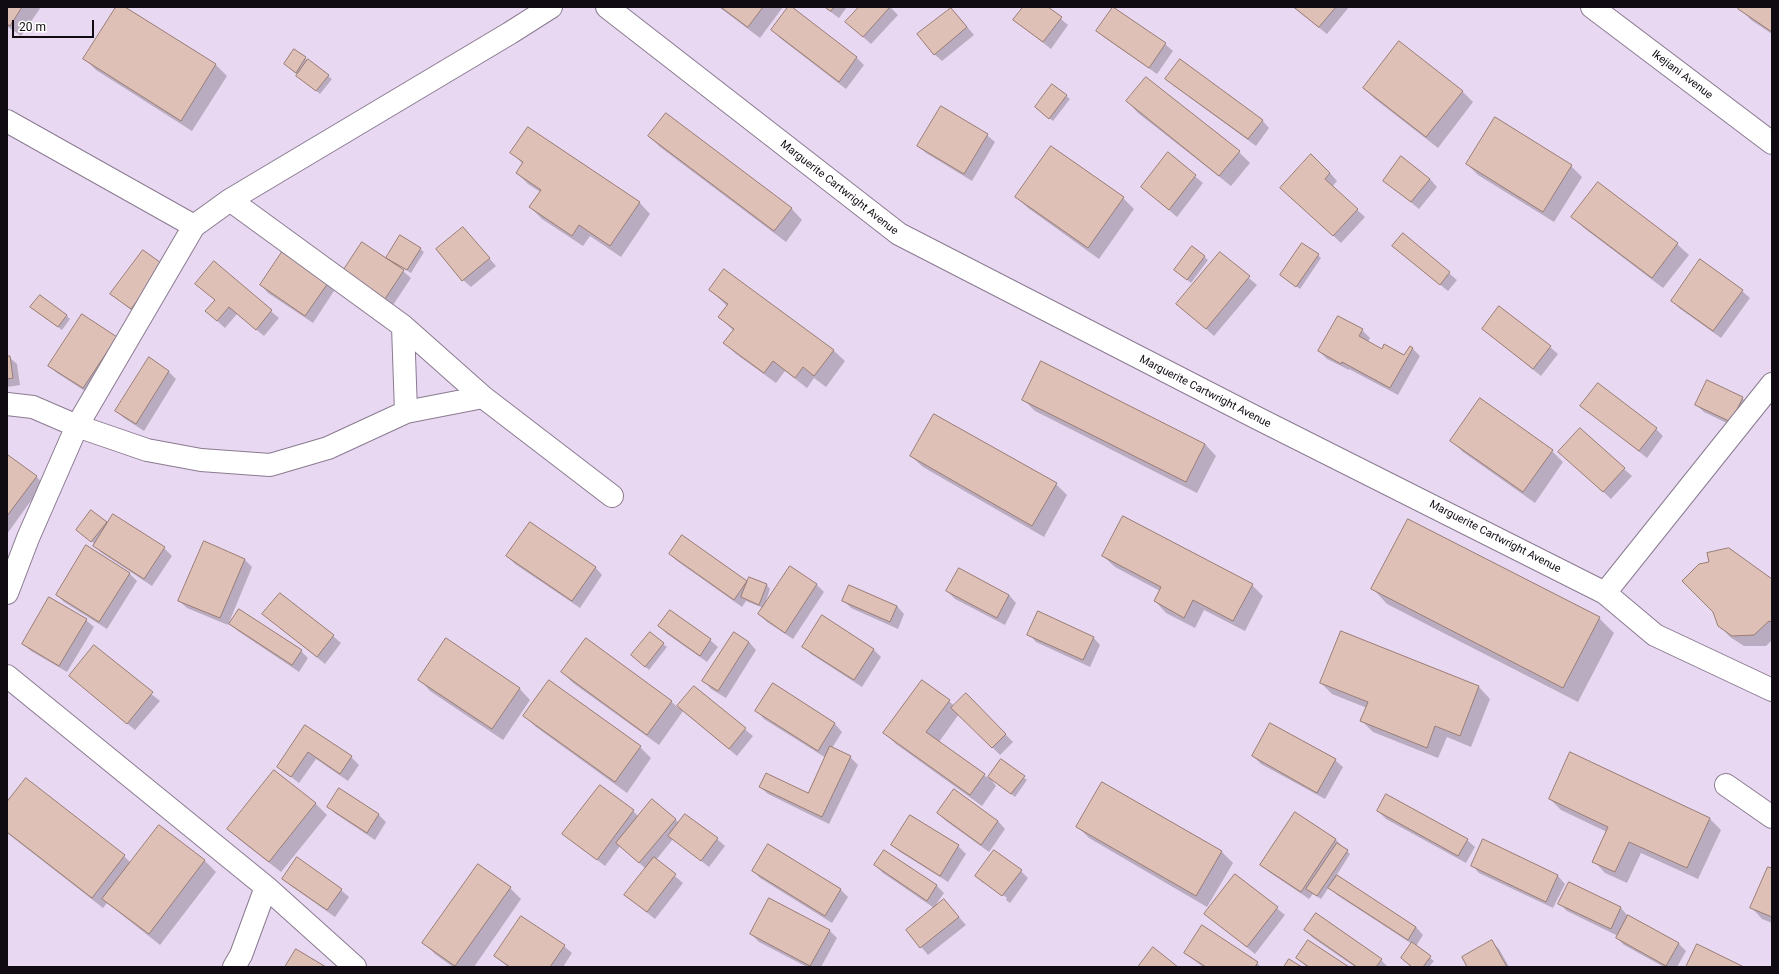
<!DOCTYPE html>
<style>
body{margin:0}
#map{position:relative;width:1779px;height:974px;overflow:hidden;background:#e9d8f1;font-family:Roboto,sans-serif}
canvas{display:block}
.frame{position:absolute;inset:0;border:8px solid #100a12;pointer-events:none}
.scale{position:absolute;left:12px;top:20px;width:82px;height:18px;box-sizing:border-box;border:2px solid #100a12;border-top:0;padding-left:5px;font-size:12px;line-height:14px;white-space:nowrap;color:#100a12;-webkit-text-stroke:3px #fff;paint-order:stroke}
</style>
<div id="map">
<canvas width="1779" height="974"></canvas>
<div class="frame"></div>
<div class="scale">20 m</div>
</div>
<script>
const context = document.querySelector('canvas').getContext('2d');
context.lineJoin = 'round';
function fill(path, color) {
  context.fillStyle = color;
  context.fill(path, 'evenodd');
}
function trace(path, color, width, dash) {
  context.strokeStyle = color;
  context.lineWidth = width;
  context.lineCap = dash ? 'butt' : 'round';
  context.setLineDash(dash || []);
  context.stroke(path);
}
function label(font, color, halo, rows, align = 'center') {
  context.font = font + ' Roboto,sans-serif';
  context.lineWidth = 3;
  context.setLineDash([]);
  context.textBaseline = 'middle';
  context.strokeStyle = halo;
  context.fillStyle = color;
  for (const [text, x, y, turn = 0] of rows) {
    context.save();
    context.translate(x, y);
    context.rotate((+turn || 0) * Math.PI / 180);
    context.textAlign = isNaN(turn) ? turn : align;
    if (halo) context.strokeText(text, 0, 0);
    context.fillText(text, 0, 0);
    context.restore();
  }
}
const shadow = new Path2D(`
 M7,7H41L21,36L7,26Z
 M117,7H124L216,65L227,76L192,131L96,70L85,59Z
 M719,7H783L760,38Z
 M790,7L857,58L864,65L846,89L780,38L772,30Z
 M824,7H847L839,18Z
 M860,7H890L898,15L871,44L854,29Z
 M1024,7H1047L1068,25L1051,49L1014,20Z
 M1293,7H1349L1327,34Z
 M1741,7H1772V34L1751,20L1740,8Z
 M958,16L974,35L942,61L934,54Z
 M1097,31L1165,44L1173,51L1157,74L1105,38Z
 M294,50L332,79L320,94L285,64Z
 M1167,79L1262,120L1269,128L1256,146L1174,86Z
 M1052,85L1070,99L1053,121L1036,107Z
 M1364,88L1462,91L1473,102L1438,148L1375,99Z
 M1127,101L1239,152L1250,163L1231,186L1138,113Z
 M987,135L995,142L972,181L926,153L918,146Z
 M649,136L791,208L802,220L786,242L660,147Z
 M512,153L639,202L650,214L621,257L590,236L583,246L542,219L530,207L540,192L528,184L517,173L523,164Z
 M1168,154L1203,183L1177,217L1142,187Z
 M1467,164L1571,166L1582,177L1554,222L1478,175Z
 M1330,173L1337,181L1332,187L1365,217L1341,243L1289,195Z
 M1430,179L1437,187L1419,209L1384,180Z
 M1598,184L1677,244L1689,255L1663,288L1584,228L1573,217Z
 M1016,197L1123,198L1134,209L1099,259L1028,208Z
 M463,228L496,266L471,287L463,280Z
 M1403,234L1457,280L1448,291L1401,253Z
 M1192,247L1208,260L1191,283L1175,270Z
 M420,249L424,252L411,273L398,265L397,266L411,278L391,308L350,281L393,263L388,258Z
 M143,251L139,316L111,294Z
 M1220,253L1257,285L1214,336L1178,304Z
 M1318,255L1321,258L1300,289L1281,275Z
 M214,263L279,318L264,336L237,314L225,328L214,318L215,300L204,291Z
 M327,283L334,291L313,323L268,293L261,285Z
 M710,290L833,350L845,361L826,387L814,378L807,388L785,371L776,383L736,354L725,343L734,331L719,317L727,306Z
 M1742,291L1750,298L1721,338L1679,308L1672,300Z
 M35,311L66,315L70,319L62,330Z
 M1483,329L1550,347L1558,354L1541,376Z
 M1362,330L1370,338L1368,342L1383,350L1404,357L1412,348L1420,356L1398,395L1349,369V370L1327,359L1319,351Z
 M116,337L91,395L57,373L49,366Z
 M7,357H9L17,364L20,385L7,387Z
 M149,359L169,372L176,379L144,431L124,418L116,411Z
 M1708,381L1742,398L1750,406L1739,429L1704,412L1696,405Z
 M1024,400L1205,444L1216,456L1197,493L1035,411Z
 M1582,406L1656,429L1663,436L1647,458Z
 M1451,440L1552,451L1563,462L1535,503L1463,452Z
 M911,456L1056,484L1067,495L1044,537L923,467Z
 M7,458L36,476L43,484L7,534Z
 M1567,459L1624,469L1632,476L1611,499Z
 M106,522L164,548L172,556L152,586L102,553L94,545L95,544L81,533Z
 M682,537L748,583L750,578L767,585L770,589L764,607L790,567L817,585L824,592L793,639L767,622L759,614L763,608L746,601L742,607L677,561L670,554Z
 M507,556L595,567L602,575L580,608L515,564Z
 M1103,556L1252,585L1263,596L1245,631L1204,610L1195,628L1166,613L1155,601L1160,591L1115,567Z
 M244,559L252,567L228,625L187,608L179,601Z
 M129,573L137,581L107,629L64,602L57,595Z
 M1772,581V640L1766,646H1744L1730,637L1719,625Z
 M850,586L897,606L904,614L898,629L851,608L843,600Z
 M1373,589L1599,618L1614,633L1578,702L1387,604Z
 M947,591L1009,595L1016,603L1005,625L955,599Z
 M264,614L333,636L341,643L325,664Z
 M86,620L94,627L67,672L31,651L23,644Z
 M230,624L301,651L308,658L299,672L238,631Z
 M659,626L710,640L718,647L707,662L667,634Z
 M1341,632L1479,687L1490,699L1471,747L1447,737L1438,758L1373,732L1362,721L1367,708L1332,694L1321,683Z
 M1029,634L1093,637L1100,645L1090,667L1036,642Z
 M749,642L756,650L726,698L711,689L704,681Z
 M663,644L667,647L649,670L636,659Z
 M804,646L873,649L881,657L862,687L811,654Z
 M94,647L160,701L135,730L70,676Z
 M562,672L671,701L678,708L694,688L753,736L737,756L683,711L659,745L573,683Z
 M419,679L519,688L530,700L503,740L430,691Z
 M550,682L640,747L651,758L627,793L536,727L525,716Z
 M774,685L835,724L842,732L832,748L850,757L858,765L829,824L768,794L760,787L808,795L826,758L764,719L757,711Z
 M966,695L1013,742L1000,755L959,714L939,742L988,778L1001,760L1027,780L1015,797L990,778L996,786L982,806L896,744L885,733L949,701L954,706Z
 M306,726L351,757L359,765L348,781L316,759L299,783L278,767Z
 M1253,756L1335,760L1343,767L1325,799L1261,764Z
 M275,771L316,804L327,815L281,872L240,840L228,829Z
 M340,789L379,815L386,822L375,840L336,814L328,807Z
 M954,790L998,821L1005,829L989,852L946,821L938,813Z
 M1550,799L1710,819L1721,830L1698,879L1641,853L1627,883L1605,873L1594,861L1607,832L1561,810Z
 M7,803L124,856L131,863L159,826L205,861L216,872L160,945L107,903L103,908L7,833Z
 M633,811L639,817L675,819L679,823L685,815L717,839L725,846L709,867L673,839L656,860L683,883L655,919L625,895L646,869L620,846L605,866L564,834Z
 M1378,811L1467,840L1475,847L1466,863L1386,819Z
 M1295,813L1336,840L1350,854L1336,876L1416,927L1423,935L1416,946L1434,961L1429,967H1412L1405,962L1402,958L1412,944L1337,895L1329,887L1321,899L1313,894L1309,899L1269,872L1261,864Z
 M910,816L958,846L966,854L948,882L900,852L892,845Z
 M1078,827L1222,852L1233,863L1207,907L1089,838Z
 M1483,841L1558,876L1565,884L1553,908L1479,873L1472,865Z
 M769,845L841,890L848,897L832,923L760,878L753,871Z
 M885,851L937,886L944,893L935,906L944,900L966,925L928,955L907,930L934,908L883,873L875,865Z
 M298,859L341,890L349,897L335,917L291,886L284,878Z
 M1772,869V923L1762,919L1751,907Z
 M1021,871L1028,878L1010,903L1006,900L1007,898L983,881V883L976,876Z
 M1236,875L1285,915L1255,954L1206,914Z
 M1569,883L1621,908L1628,916L1678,943L1686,951L1677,967H1664L1624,945L1617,938L1618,936L1567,911L1560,904Z
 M510,888L521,899L474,967H453L435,954L424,943Z
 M829,930L837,938L821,967H807L759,942L751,934Z
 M1305,930L1381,960L1388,967H1355L1313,938Z
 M1492,942L1499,949L1509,967H1468Z
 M564,946L572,953L563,967H508L495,956Z
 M1185,953L1257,963L1261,967H1203Z
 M1297,958L1347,967H1307Z`);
const building = new Path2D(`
 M7,7H22L10,26L7,24Z
 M116,7H125L216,64L181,121L83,59Z
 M721,7H763L748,27Z
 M788,7H792L857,57L839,82L771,30Z
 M825,7H834L831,11Z
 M859,7H890L863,37L845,22Z
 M1023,7H1048L1062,17L1043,42L1013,20Z
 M1113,7L1166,43L1149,68L1096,31Z
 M1294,7H1336L1319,27Z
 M1739,7H1772V32L1738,9Z
 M951,8L967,27L934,55L917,34Z
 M1399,41L1463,91L1426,137L1363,88Z
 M294,49L306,57L296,73L284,64Z
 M308,59L329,75L316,91L296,76Z
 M1180,59L1263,120L1248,139L1165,79Z
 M1146,77L1240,151L1219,176L1126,101Z
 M1052,84L1067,95L1049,119L1035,107Z
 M941,106L988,134L964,174L917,146Z
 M666,113L792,208L774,231L648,136Z
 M1495,117L1572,165L1543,212L1466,164Z
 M528,127L640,202L610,246L579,225L572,236L529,207L541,190L516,173L523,162L510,153Z
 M1051,146L1124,197L1088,248L1015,197Z
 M1168,152L1196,175L1169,210L1141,187Z
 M1311,154L1330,173L1325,179L1358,209L1333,236L1280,188Z
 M1401,156L1430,179L1411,202L1383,181Z
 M1598,182L1678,243L1652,278L1571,217Z
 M463,227L490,258L462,281L436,249Z
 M1403,233L1450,272L1440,285L1392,246Z
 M400,235L421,248L407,270L386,258Z
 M362,242L404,270L383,302L341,274Z
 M1302,243L1319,254L1296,287L1280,275Z
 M1192,246L1205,256L1187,280L1174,270Z
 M143,250L164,265L131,309L110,294Z
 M282,252L328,283L305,316L260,285Z
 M1220,252L1250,276L1206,329L1176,304Z
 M1700,259L1743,290L1713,331L1671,301Z
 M214,261L272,310L256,330L229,307L217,321L205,311L215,300L195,284Z
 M724,269L834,350L814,376L803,367L795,378L773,361L764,373L723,343L734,329L718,317L728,304L709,290Z
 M40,295L67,315L58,327L30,307Z
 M1499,306L1551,346L1533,369L1482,329Z
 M82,314L117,337L83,388L48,366Z
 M1338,316L1363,329L1359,336L1382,349L1384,344L1404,355L1410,346L1413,348L1390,388L1342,362L1341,364L1318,351Z
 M7,356H10L13,378L7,379Z
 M149,357L169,371L136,424L115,411Z
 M1041,361L1205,444L1186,482L1022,400Z
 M1707,380L1743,397L1731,422L1695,405Z
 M1598,383L1657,428L1639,451L1580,406Z
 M1480,398L1553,450L1523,492L1450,441Z
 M934,414L1057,483L1032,526L910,456Z
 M1580,428L1625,468L1603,492L1558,452Z
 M8,455L37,476L7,516V456Z
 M91,510L107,522L91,542L76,530Z
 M113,514L165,547L144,579L93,546Z
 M1123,516L1253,584L1233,621L1193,600L1184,618L1154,601L1161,587L1102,556Z
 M1408,519L1600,617L1563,688L1371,589Z
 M530,522L596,567L572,601L506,556Z
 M682,535L747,581L734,600L669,554Z
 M204,541L245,559L220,618L178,601Z
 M86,545L130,573L99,622L56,595Z
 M1729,548L1772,579V622L1769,621L1754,635L1732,636L1718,626L1713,612L1682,581L1699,564L1709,562L1707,553Z
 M790,566L817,584L785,633L758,614Z
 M959,568L1009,595L997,618L946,591Z
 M749,577L767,584L759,605L741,597Z
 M849,585L897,606L890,622L842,601Z
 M280,593L334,635L317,657L262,614Z
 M49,597L87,619L59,666L22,644Z
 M239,609L302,650L292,665L229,624Z
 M670,610L711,639L700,656L658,626Z
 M1038,611L1094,637L1083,660L1027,635Z
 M822,615L874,649L854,680L802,647Z
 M1341,631L1479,686L1460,736L1435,726L1427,748L1360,721L1368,702L1320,683Z
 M650,632L664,643L645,667L631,655Z
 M734,632L749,642L718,691L702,681Z
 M446,638L520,688L492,729L418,680Z
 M586,638L672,701L647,735L561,672Z
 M94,645L153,692L127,724L69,676Z
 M549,680L641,746L615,782L523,716Z
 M922,680L950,700L926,732L985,774L970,795L883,733Z
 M773,683L835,723L818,751L755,711Z
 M694,686L746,728L729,749L677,706Z
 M966,693L1006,734L992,748L951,708Z
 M1270,723L1336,759L1317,793L1252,756Z
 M305,725L352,756L340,774L308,752L291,777L277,767Z
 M830,746L851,756L822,817L759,787L766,773L808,793Z
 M1570,752L1710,818L1687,868L1629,842L1615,872L1592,862L1608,827L1549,799Z
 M1001,759L1025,776L1011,794L988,777Z
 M274,770L316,803L269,862L227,829Z
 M26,778L125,855L92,898L7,832V802Z
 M1102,782L1222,851L1196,896L1076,827Z
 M600,785L634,810L597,860L562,834Z
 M339,788L379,814L367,833L327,807Z
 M954,789L998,821L981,845L937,813Z
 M1386,794L1468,839L1458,856L1377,811Z
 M652,799L676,819L639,863L616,843Z
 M1295,812L1336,839L1301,892L1260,865Z
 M685,814L718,838L701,861L668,836Z
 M910,815L959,845L940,876L891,845Z
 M159,825L205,860L149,934L102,899Z
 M1483,839L1558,875L1546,902L1471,866Z
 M1337,843L1348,850L1317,896L1306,889Z
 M768,844L841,889L825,916L752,871Z
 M884,850L937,885L927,901L874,865Z
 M994,850L1022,870L1002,896L975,876Z
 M297,857L342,889L327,910L282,879Z
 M654,857L676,874L647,912L624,895Z
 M478,864L511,887L455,966L422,943Z
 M1768,867L1772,868V917L1750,908Z
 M1235,874L1278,907L1247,947L1204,914Z
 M1337,875L1416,927L1408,940L1328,888Z
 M1569,882L1621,907L1611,929L1558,904Z
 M769,898L830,930L810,966L750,934Z
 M944,899L959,917L920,948L906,930Z
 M1316,913L1382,959L1376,967H1357L1304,930Z
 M1628,915L1679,943L1666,966L1616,938Z
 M521,916L565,945L550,967H510L494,956Z
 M1202,925L1258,962L1255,967H1206L1184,953Z
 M1308,940L1349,967H1309L1296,958Z
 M1492,940L1507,967H1467L1462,957Z
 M1412,942L1431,956L1423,967H1412L1401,958Z
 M1697,944L1744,967H1686Z
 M1153,947L1178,967H1138Z
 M296,949L326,967H285Z
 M1289,959L1302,967H1284Z`);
const street = new Path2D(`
 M607,7L899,234L1259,419L1605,593L1655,635L1772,690
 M7,121L194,226
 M230,200L403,326L483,397L612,496
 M403,326L406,412
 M7,404L33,407L77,426L147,450L201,460L270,465L328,448L406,412L483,397
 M7,593L28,538L77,426L194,226L230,200L510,33L551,7
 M1605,593L1772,384
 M7,676L266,887L355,967
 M1726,785L1772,817
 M234,967L241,955L266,887`);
const secondary = new Path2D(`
 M1592,7L1772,143`);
const streetNames = [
 ["Ikejiani Avenue",1682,75,37],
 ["Marguerite Cartwright Avenue",839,188,38],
 ["Marguerite Cartwright Avenue",1205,392,27],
 ["Marguerite Cartwright Avenue",1495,537,27]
];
fill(shadow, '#0003');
fill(building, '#dfc0b7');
trace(building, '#987c73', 1);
trace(street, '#8a7b91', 24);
trace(secondary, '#8a7b91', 24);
trace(street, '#fff', 22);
trace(secondary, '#fff', 22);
label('11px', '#100a12', '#fff', streetNames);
</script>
